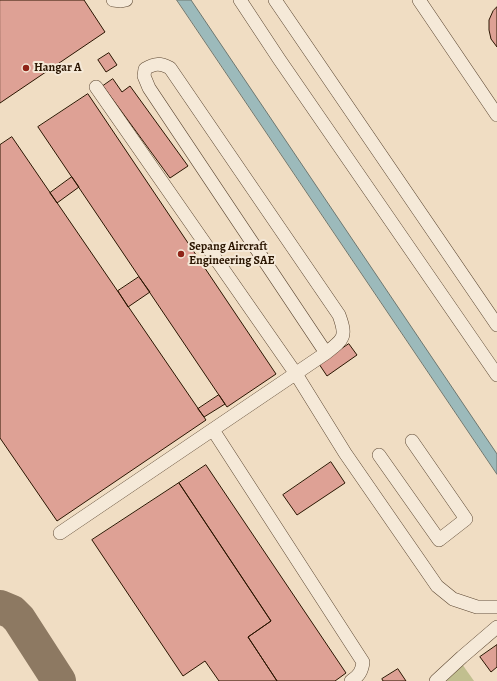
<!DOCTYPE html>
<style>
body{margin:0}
canvas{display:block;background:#f0ddc3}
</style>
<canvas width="497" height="681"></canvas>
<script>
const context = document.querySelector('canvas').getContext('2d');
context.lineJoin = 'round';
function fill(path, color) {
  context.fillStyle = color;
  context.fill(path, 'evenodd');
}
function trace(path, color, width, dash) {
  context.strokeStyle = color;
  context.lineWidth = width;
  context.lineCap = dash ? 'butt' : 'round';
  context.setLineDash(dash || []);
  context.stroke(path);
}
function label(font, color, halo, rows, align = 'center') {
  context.font = font + ' Alegreya,serif';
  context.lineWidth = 4;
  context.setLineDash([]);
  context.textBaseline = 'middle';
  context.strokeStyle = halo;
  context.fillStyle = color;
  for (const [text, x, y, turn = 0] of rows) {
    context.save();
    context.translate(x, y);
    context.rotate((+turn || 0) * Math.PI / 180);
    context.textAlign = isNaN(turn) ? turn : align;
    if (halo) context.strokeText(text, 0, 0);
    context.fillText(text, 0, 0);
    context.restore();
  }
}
const green = new Path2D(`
 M462,664L474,681H445Z`);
const water = new Path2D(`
 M177,0H191L497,454V474Z`);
const taxiway = new Path2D(`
 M0,607L12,612L19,619L59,681`);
const building = new Path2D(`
 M0,0H84L105,32L0,103Z
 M497,7V47L491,39L489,30V20L493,11Z
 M109,53L117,65L106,72L98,60Z
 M113,79L122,92L130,86L188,166L170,178L103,86Z
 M88,94L276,374L227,407L38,127Z
 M12,137L206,420L57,521L0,438V145Z
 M72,177L79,187L57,203L50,193Z
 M139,277L150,292L128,307L118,291Z
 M349,344L357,355L327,376L319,364Z
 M219,395L225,404L204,417L198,409Z
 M331,462L345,483L297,515L283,495Z
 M206,465L346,673L335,681H277L248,637L271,621L179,483Z
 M179,483L271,621L248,637L277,681H219L205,661L183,676L92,540Z
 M497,645V667L491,672L480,657Z
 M398,669L406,681H383L382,679Z`);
const minor = new Path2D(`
 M113,0L121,1L126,0
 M240,0L279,59L497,375
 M275,0L497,325
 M419,0L497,115
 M96,87L296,374L345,453L437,586L453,599L477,607H497
 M213,430L363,662C362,671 359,676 351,681
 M379,455L439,540L466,519L412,441
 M60,533L326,353C344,339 347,337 339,315L170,68C160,63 155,63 145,69L144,76L149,88L326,353
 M436,681L462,657L497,627`);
const markers = [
 [26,68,4,"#8f2418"],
 [181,254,4,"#8f2418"]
];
const poiNames = [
 ["Hangar A",34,68],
 ["Sepang Aircraft",189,247],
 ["Engineering SAE",189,261]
];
fill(green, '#c1bf8f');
fill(water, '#9cbabb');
trace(water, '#6e7871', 1);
trace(taxiway, '#8d7962', 34);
fill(building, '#dea195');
trace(building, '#2a1501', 1);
trace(minor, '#5c4732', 14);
trace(minor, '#f5e9d8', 13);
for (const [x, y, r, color] of markers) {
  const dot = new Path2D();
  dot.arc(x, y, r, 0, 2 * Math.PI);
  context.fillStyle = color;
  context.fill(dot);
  trace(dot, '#f5e9d8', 1.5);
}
label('bold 12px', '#2a1501', '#f5e9d8', poiNames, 'left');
</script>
